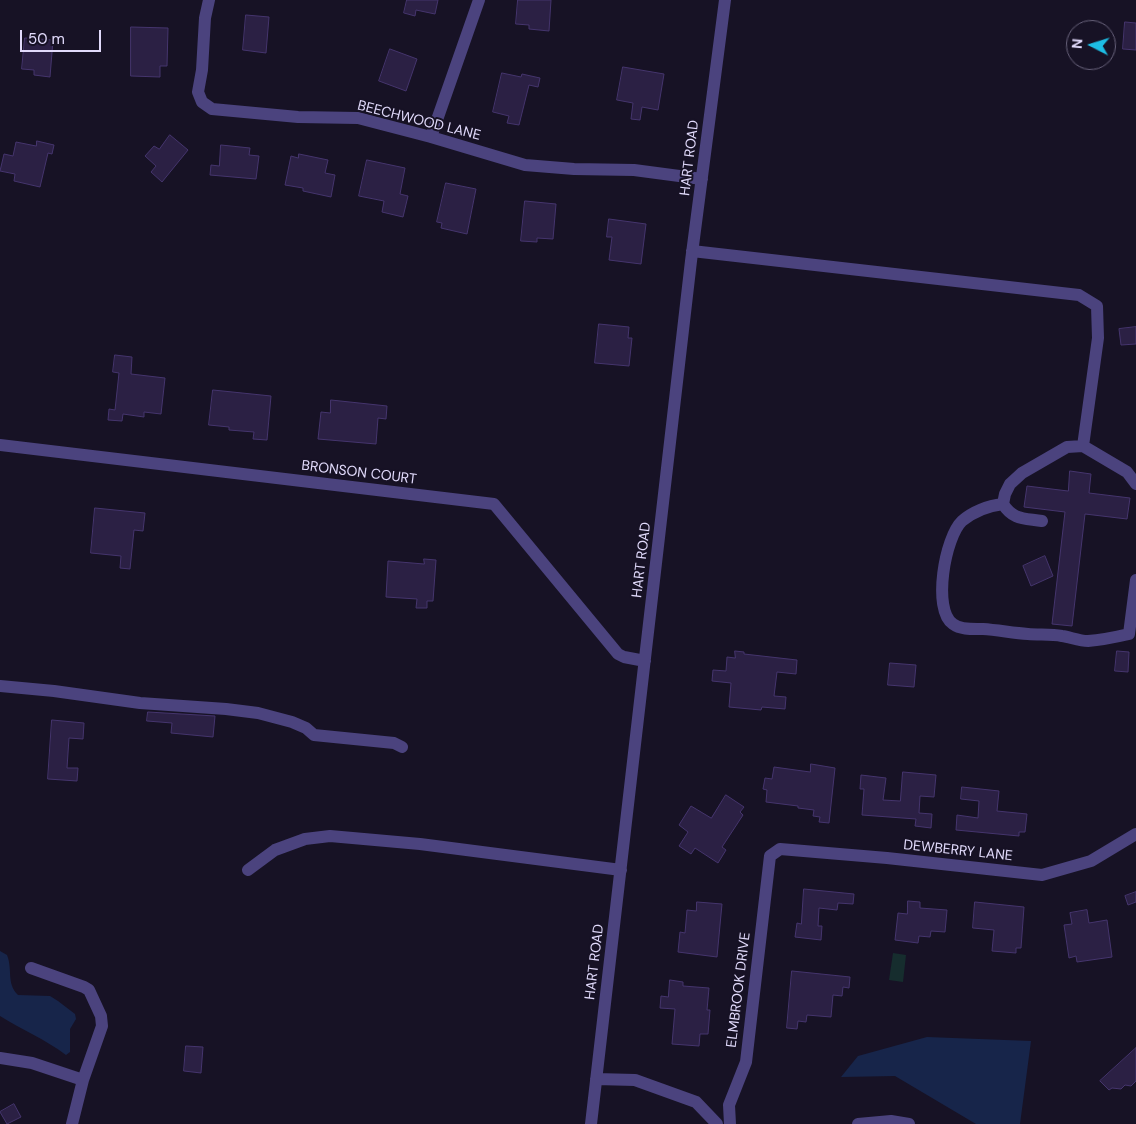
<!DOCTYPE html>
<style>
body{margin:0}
#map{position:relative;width:1136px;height:1124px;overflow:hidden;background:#171225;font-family:"DM Sans",sans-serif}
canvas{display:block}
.north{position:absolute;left:1066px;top:20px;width:50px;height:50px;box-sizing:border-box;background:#171225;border:1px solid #68627b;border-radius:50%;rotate:275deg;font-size:14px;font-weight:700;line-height:20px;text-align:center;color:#e1dafb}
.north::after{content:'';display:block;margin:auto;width:18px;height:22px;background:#1dbde4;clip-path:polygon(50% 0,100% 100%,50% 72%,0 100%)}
.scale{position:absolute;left:20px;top:30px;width:81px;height:22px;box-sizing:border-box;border:2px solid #e1dafb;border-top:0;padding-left:6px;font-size:15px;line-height:18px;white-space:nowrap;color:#e1dafb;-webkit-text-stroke:4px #171225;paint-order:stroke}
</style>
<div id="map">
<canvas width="1136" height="1124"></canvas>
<div class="north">N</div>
<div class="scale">50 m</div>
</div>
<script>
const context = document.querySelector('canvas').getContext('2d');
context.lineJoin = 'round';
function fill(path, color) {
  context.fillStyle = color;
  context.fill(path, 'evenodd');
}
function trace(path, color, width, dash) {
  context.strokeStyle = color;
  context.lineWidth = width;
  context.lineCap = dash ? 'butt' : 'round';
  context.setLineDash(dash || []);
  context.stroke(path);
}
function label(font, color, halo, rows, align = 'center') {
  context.font = font + ' "DM Sans",sans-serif';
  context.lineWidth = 4;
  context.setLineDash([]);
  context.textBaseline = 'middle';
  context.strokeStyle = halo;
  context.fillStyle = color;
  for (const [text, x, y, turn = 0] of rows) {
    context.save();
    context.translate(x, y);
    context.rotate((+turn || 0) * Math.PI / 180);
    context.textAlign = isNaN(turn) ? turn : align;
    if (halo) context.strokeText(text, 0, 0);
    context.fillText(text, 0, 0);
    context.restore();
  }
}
const green = new Path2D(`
 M893,953L906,955L903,982L889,980Z`);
const water = new Path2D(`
 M0,951L7,955C13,970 6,983 18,995L50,996L58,1001L75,1014L76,1019L70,1029V1052L66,1055C45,1039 22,1030 0,1016Z
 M927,1037L1031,1041L1020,1124H976L895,1076L841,1077L858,1056Z`);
const building = new Path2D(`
 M407,0H438L435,14L416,10L415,16L404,13Z
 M518,0H551L549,31L529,29V25L516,24Z
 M246,15L269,17L266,53L243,50Z
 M1125,22L1136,23V50L1123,49Z
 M131,27L168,28L167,66H160V77L131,76Z
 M25,38L53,40L50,77L34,75V70L22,69Z
 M390,49L417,59L406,91L379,81Z
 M623,67L664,74L658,110L642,107L640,120L631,119L633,103L617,100Z
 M502,73L521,77L522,74L540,78L538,87L529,85L519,125L507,123L509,116L493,112Z
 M170,135L188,150L162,182L151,172L156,166L145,156L154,146L159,149Z
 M37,141L54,145L52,154L48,153L40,187L14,181L15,174L0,171L4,154L13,156L16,142L36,146Z
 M221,145L250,148L249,155L259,156L256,179L210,175L211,165L219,166Z
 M299,154L328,160L325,173L335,175L331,197L303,191V188L285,185L291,156L298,158Z
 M367,160L405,168L400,194L408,196L403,217L382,212L384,201L359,196Z
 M446,183L476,189L467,234L441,228L442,223L437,222Z
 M525,201L556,204L553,239L537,238V242L521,241Z
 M609,219L646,224L641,264L609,260L612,237H607Z
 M599,324L629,327L628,338H632L629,366L595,363Z
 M1136,327V344L1121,345L1119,329Z
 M115,355L132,357L131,374L165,378L161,414L144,412V417L123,414L122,421L108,420L109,409L115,410L119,373L113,372Z
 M213,390L271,396L267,440L253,439L254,432L229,430V427L209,425Z
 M331,400L387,406L386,419L378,418L376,444L318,439L321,412L330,413Z
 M1070,471L1091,474L1089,493L1130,498L1127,519L1085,514L1072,626L1052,624L1065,512L1024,507L1027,486L1068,491Z
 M95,508L145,513L143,531L134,530L130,569L120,568L121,556L91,553Z
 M1045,556L1053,576L1031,586L1023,566Z
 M424,559L436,560L433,601H427V608H416L417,599L386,597L388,561L424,564Z
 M735,651L744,652V654L797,660L796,674L777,672L774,696L786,697L785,709L762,707L761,710L729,707L731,683L712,681L713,670L726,671L727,657L735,658Z
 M1117,651L1129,652L1128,672L1115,671Z
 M890,663L916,665L914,687L888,685Z
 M148,712L215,716L213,737L171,733L172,723L147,721Z
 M52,720L84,723L83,739L69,738L67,768H78L77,781L48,779Z
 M811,764L835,768L829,823L819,822L820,817L813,816L814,810L798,808V806L766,802L767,790L763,789L765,778L772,779L774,767L810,772Z
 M903,772L936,775L934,797L920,796L919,813L932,814L931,828L915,826L916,819L862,815L864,789H860L861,775L886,778L883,800L900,801Z
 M962,787L999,791L997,811L1027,814L1025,832H1019V836L956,830L957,815L978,818L979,801L961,799Z
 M726,795L744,807L740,812L743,815L722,847L726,850L718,863L695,848L691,854L679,846L688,832L679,825L691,806L711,818Z
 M804,889L854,894L853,904L838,903L837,910L819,908L818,926H822L821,940L795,937L797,923L801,924Z
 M1136,892V902L1128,905L1125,896Z
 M908,901L920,902V908L947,910L945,932L931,931L930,937L919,936L918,943L895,940L898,913L907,914Z
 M697,902L722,904L717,957L678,952L680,932L685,933L687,910L696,911Z
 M975,902L1024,907L1021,948H1016V953L992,951L994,930L973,928Z
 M1087,910L1089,923L1107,920L1112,957L1077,962L1076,956L1069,958L1064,925L1072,924L1070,913Z
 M792,971L850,977L849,988L843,987L842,996L833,995L831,1017L807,1015L806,1022L798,1021L797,1029L787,1028Z
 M670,980L683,982V986L709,988L707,1010H710L708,1034H700L699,1046L672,1044L675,1009L660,1008L661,996L668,997Z
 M186,1046L203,1047L201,1073L184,1071Z
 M1136,1048V1081L1131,1086L1125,1085L1121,1089L1112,1088L1109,1090L1100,1081Z
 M14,1104L21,1117L7,1124L0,1112Z`);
const minor = new Path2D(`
 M209,0L205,18L202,70L198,92L202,102L212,109L298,117L358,118L431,137L525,165L574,169L634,170L702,179
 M431,137L479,0
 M692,251L1079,295L1097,306L1098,338L1083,446
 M0,445L494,504L618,654L624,657L645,661
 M1003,504C987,506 974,511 962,521C945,537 932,610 953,624C961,630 973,629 983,629C998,630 1013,633 1028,634C1039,635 1051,634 1062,636C1070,637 1079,641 1088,641C1102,640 1116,637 1129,634L1136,580
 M1042,521C1024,518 1013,520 1003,504L1005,494L1010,484L1022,473L1067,447L1083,446L1127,472L1136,484
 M0,686L54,691L140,703L226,709L258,713L292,722L306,728L314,735L394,743L402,747
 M248,870L275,850L305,839L330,836L420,844L621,870
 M31,968L84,987L89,990L101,1016L102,1026L83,1080
 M0,1058L32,1063L83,1080L72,1124
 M596,1079L635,1080L696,1102L717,1124
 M591,1124L691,261L725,0
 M730,1124L729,1105L746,1062L770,856L780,849L887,858L1042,875L1091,861L1136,834
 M858,1124L891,1121L909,1124`);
const streetNames = [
 ["BEECHWOOD LANE",419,121,14],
 ["HART ROAD",690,158,-83],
 ["BRONSON COURT",359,473,7],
 ["HART ROAD",642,560,-83],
 ["DEWBERRY LANE",958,851,6],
 ["HART ROAD",595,962,-83],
 ["ELMBROOK DRIVE",739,990,-83]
];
fill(green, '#162d2e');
fill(water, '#17254a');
fill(building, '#2b2044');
trace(building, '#45356d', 1);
trace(minor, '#4b437e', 12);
label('14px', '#e1dafb', '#171225', streetNames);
</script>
